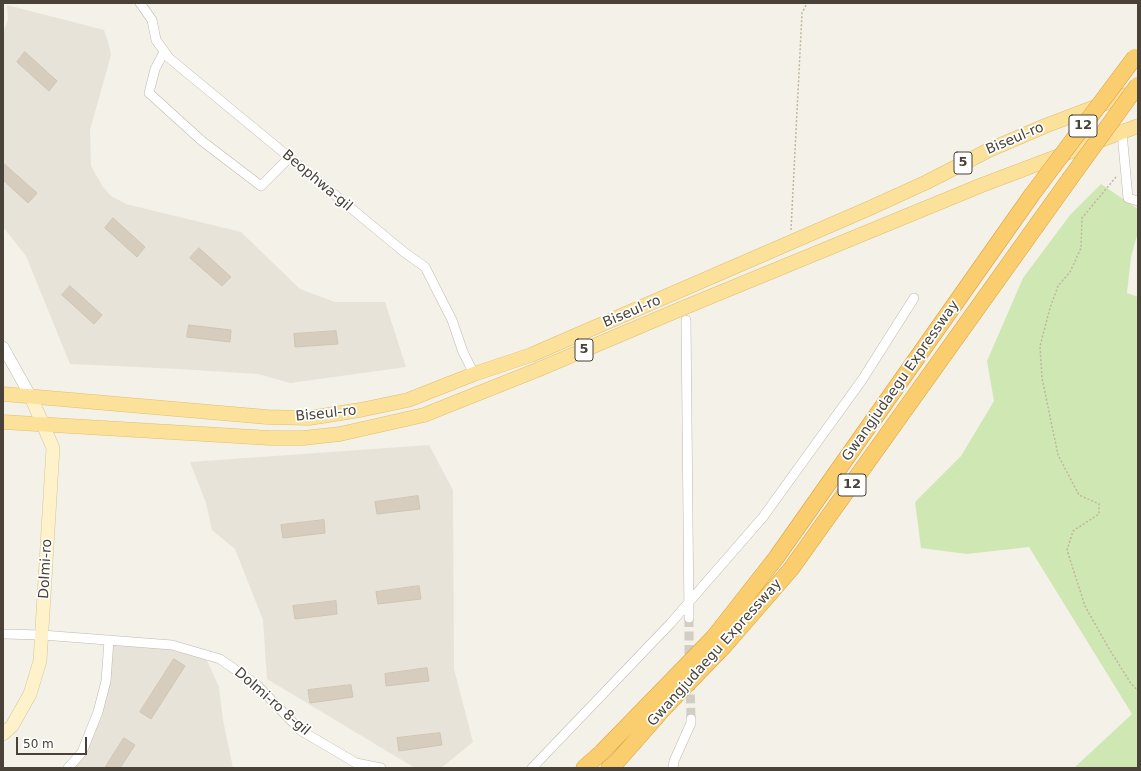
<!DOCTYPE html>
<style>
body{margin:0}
#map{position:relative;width:1141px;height:771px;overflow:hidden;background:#f4f1e9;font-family:"DejaVu Sans",sans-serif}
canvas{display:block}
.frame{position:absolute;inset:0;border:4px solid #484238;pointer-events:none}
.scale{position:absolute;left:16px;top:737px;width:71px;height:18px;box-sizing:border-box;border:2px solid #484238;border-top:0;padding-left:5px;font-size:12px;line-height:14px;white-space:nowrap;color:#484238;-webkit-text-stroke:3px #fff;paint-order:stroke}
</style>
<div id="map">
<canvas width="1141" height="771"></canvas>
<div class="frame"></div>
<div class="scale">50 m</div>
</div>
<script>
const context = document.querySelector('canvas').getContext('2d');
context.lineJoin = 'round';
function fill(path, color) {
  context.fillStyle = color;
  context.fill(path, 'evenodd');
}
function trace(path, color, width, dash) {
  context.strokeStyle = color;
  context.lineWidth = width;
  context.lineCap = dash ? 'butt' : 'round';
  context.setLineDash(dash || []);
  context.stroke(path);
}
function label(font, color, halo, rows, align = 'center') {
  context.font = font + ' "DejaVu Sans",sans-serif';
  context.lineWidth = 3.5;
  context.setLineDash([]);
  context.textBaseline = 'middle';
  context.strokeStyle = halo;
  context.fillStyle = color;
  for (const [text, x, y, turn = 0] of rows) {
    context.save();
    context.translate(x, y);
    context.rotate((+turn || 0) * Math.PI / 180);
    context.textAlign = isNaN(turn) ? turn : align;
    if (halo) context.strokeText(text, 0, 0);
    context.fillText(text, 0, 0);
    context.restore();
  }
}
const residential = new Path2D(`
 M7,5L104,30L109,45L111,55L90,130L91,166L103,187L111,196L126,204L241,232L300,289L335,302H385L406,367L290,383L258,374L179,369L70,364L26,256L3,227V32L8,20Z
 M429,445L453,490L454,669L473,742L441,768H415L267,679L263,620L235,549L212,530L206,503L190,462Z
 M109,640L172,645L204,654L219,687L223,720L233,768H68L98,712Z`);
const green = new Path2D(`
 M1101,184L1138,209V232L1131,257L1127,293L1138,297V768H1074L1132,714L1029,547L967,554L921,548L915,502L961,456L994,401L987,361L1023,278L1070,215Z`);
const building = new Path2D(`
 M25,52L57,81L49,91L17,62Z
 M3,163L37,193L28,203L3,180Z
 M113,218L145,247L137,257L105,228Z
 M199,248L231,277L222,286L190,258Z
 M70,286L102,315L94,324L62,295Z
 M189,325L231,330L230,342L187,337Z
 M336,331L338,344L295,347L294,334Z
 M418,496L420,509L377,514L375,502Z
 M324,520L325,533L283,538L281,525Z
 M419,586L421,599L378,604L376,592Z
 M336,601L337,614L295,619L293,606Z
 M174,659L185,666L151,719L140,712Z
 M427,668L429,681L386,686L385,674Z
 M351,685L353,697L310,703L308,690Z
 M440,733L442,745L399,751L397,738Z
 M124,738L135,745L120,768H105Z`);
const minorTunnel = new Path2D(`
 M689,618V663
 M690,681L691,719`);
const path = new Path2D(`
 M1116,177L1082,218L1081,248L1070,272L1058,286L1050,308L1040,346L1042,378L1058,455L1079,495L1099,504V514L1073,531L1067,550L1085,606L1108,647L1130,682L1138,691
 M791,230L802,13L807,3`);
const minor = new Path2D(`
 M140,3L152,20L156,40L169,58L404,252L425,267L452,320L463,352L474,374
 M164,52L155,69L149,93L202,141L261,186L289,158
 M1122,133L1128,198L1138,201
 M686,320L689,618
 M3,634L42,635L172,645L220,659L257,685L300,730L356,763L381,768
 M68,768L82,752L98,712L106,681L109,640
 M532,768L670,624L763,517L862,380L914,298
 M673,768L674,761L691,723V719`);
const tertiary = new Path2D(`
 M3,347L31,397`);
const secondary = new Path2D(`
 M3,734L12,726L30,694L40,661L53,448L31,397`);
const primary = new Path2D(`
 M3,394L267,417L309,418L360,410L408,400L474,374L531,355L870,208L927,182L989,150L1045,126L1137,91
 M3,422L270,438H303L340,434L424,415L537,370L683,308L982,185L1138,126`);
const motorway = new Path2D(`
 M584,768L602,752L714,637L776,558L1031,196
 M609,768L615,764L666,706L725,645L791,569L1069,180`);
const motorwayBridge = new Path2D(`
 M1069,180L1138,85
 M1031,196L1135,57`);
const shields = [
 [1083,126,28],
 [963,163,18],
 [584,350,18],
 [852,485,28]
];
const shieldNames = [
 ["12",1083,126],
 ["5",963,163],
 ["5",584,350],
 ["12",852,485]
];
const streetNames = [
 ["Biseul-ro",1015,139,-23],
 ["Beophwa-gil",317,181,40],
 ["Biseul-ro",632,312,-23],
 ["Gwangjudaegu Expressway",901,381,-55],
 ["Biseul-ro",326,414,-6],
 ["Dolmi-ro",46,569,-87],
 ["Gwangjudaegu Expressway",715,653,-48],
 ["Dolmi-ro 8-gil",272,702,41]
];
fill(residential, '#e8e3d8');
fill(green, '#cfe7b3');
fill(building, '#d6cdbf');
trace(building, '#d0c5b2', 1);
trace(minorTunnel, '#d2cec6', 9, [9, 4.5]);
trace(minor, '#c0b9ac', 10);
trace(tertiary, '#c0b9ac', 12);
trace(secondary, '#d3c59a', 14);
trace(primary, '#e1bf6a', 15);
trace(motorway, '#daa23e', 17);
trace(path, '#c1b59e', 1.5, [2, 2]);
trace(minor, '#fff', 9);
trace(tertiary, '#fff', 11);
trace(secondary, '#fdf2ca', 13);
trace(primary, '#fce19b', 14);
trace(motorway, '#facd6e', 16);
trace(motorwayBridge, '#daa23e', 17, []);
trace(motorwayBridge, '#facd6e', 16);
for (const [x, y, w] of shields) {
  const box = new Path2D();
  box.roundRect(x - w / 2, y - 11, w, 22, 3);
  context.fillStyle = '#fff';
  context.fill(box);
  trace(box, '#484238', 1);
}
label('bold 13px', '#484238', null, shieldNames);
label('14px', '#484238', '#fff', streetNames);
</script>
